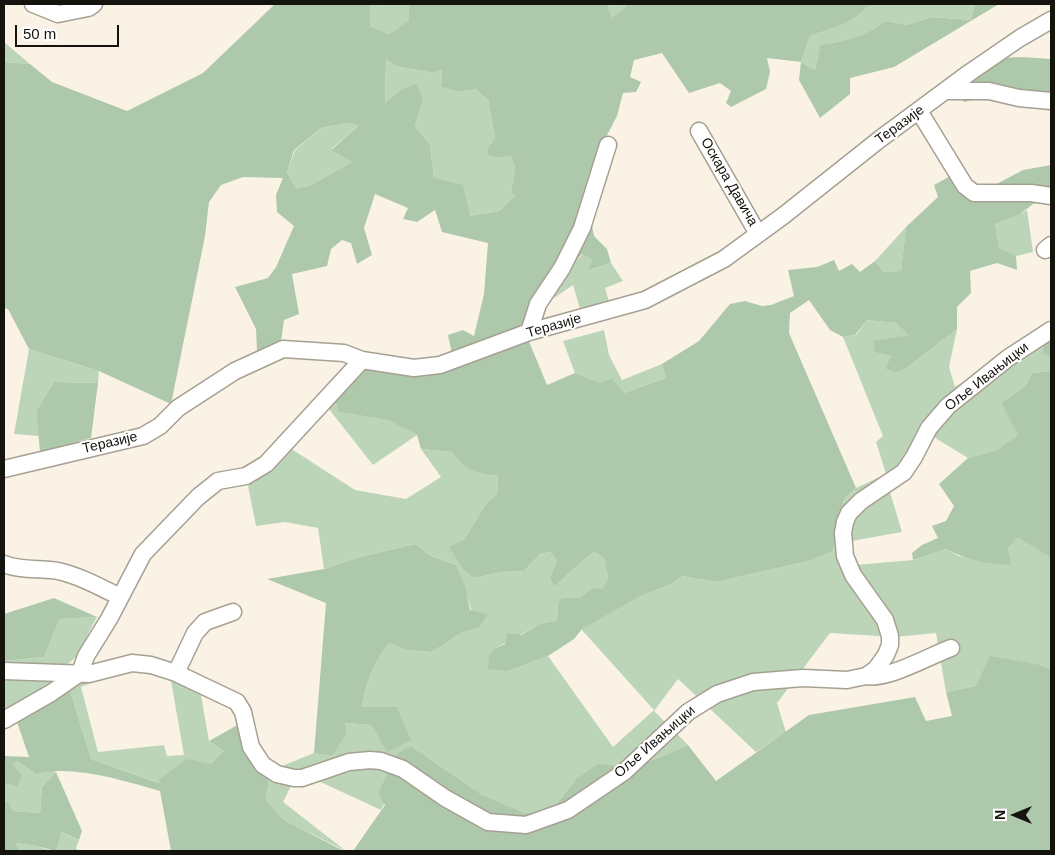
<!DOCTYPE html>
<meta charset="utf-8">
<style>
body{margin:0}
#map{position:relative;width:1055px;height:855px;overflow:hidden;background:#faf3e5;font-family:Arial,sans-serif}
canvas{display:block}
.frame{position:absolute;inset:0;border:5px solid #15130e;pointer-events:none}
.north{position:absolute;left:990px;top:790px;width:50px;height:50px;-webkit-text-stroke:4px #fff;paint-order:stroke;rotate:270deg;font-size:14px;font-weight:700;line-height:20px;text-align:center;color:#15130e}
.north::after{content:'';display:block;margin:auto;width:18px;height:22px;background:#15130e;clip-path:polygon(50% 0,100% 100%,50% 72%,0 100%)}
.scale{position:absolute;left:15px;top:25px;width:104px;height:22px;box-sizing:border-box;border:2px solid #15130e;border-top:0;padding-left:6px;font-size:15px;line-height:18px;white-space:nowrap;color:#15130e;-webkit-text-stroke:4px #fff;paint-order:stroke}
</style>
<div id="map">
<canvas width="1055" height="855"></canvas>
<div class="frame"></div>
<div class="north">N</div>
<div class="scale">50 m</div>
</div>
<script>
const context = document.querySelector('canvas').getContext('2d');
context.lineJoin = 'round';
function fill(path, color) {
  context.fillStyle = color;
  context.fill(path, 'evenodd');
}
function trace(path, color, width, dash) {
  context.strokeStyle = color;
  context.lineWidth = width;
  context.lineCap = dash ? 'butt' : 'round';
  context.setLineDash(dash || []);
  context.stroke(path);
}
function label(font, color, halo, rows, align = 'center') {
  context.font = font + ' Arial,sans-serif';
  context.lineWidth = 4;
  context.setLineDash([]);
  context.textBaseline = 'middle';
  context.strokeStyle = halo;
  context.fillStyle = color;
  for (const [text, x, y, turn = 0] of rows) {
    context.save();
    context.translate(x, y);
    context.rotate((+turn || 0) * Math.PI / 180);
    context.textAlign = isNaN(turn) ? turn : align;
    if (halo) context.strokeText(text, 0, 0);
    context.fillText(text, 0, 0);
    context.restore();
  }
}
const green = new Path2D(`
 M390,4H411L409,5L410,21L389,34L370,26V6Z
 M609,4H629L612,19L608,8Z
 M870,4H975L971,20L932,17L907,25L885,21C864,37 845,41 820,45L815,70L801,62L810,36C833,28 855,23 870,4Z
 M4,42L30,64L4,62Z
 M386,58L396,66L433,73L442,70L441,87L459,92L476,89L488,100L495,138L488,148L498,158L511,156L515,168L511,193L515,196L499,211L470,216L434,179L430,145L415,126L423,99L385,104Z
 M348,123L358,126L331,149L352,162L309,186L296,188L287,172L295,150L321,128Z
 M1027,210L1033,252L1016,256L999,249L995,224L1019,215Z
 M906,227L901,271L884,272L875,261Z
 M583,254L592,259L590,270L611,263L623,281L605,288L610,305L581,312L573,285L545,304L571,267Z
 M867,320L896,323L910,335L873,342L893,356L895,373L905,369L957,329L949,367L955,387L1035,337L1045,338L1042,354L1051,357V371L1032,373L1025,386L1001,403L1019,435L997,450L968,458L932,436L887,474L889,489L902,532L846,542L855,565L913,560L946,549L959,556L1010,565L1008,549L1018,536L1051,558V670L1040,665L976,686L946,692L936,633L895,637L830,633L777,703L786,732L756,752L678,679L654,711L688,745L636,767L575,780L552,810L525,813L481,794L411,746L381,810L314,779L291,786L283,802L346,851L284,820L266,800L270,771L314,753L332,756L345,723L372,725L411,740L362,707C368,679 372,666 389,643L406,650L432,652L461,633L479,628C469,608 465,586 456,565L431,556L415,544L360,557L324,569L318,528L285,522L256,526L248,486L290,448L355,490L406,499L441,477L421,449L452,452C467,473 474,472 498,476L497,494L487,502L464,540L474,578L502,572L524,571L540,554L552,552L557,560L550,578L554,587L580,563L594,552L604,558L608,578L603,590L592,588L581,599L558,603L557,621L542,623L496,648L508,671L548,656L613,747L654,710L581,629L643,595L672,584L682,576L716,582L813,560L833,551L844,499L856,488L886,474L876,442L883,436L843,337L856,335Z
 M604,330L609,355L622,380L662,364L666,378L624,393L575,373L563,341Z
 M29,349L99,371L98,383L54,382L36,411L39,436L14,434Z
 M321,399L337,404L340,412L387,420L417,435L373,465Z
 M97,617L76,657L50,679L46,704L4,723V661L44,657L60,619Z
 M122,670L81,687L98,752L164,745L167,756L184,755L170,675L199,684L209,741L224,751L210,764L160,783L91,759L70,690L69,677Z
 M17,761L36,774L49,770L56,772L42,787L40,813L13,811L8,801L4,802V783L17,787L11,764Z
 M60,832L79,840L76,848L78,851H56Z
 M16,843L36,846L52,851H19Z`);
const forest = new Path2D(`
 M275,4H390L370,6V26L389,34L409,21V5L411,4H609L608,8L612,18L629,4H870C855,23 833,28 810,36L801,62L815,70L820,45C845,41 864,37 885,21L907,25L932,17L971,20L975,4H999L894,67L850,78V94L820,118L799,80L801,62L767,58L770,72L766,89L731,107L726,103L731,91L720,83L689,93L662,53L634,60L630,77L641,82L636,92L623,93L617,116L603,143L590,215L594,236L607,249L611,263L589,270L592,259L582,254C560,280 543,308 528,339L547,385L575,373L600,383L612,379L624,393L666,378L662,364L699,341L730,304L745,301L762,306L771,305L794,296L788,270L817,267L834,260L839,271L852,264L860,272L875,261L884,272L901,271L906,227L938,197L934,185L954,174L972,200L993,186L1023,170L1051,165V197L1033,204L1019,215L995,224L999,248L1016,256L1017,270L997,263L970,271L971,293L957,307V329L905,369L895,373L885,368L892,356L875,352L873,341L909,335L896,323L867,320L855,335L843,337L830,330L809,300L790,313L789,333L856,488L844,499L833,551L813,560L716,582L682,576L672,584L643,595L582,629L574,639L548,656L508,671L488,669L489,655L496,648L505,644L507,633L521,635L542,623L557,621L558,603L562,598H581L592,588L603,589L608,578L604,558L594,552L580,563L554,587L550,578L557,560L551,552L540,554L524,571L502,572L474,578L464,570L449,547L464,540L487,502L497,494L498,476C473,472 467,473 452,452L421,449L417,435L387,420L339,412L337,404L321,399L352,364L411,372L452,354L448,335L463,330L474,336L484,294L488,243L442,232L435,210L417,222L403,219L408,208L375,194L364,228L372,255L357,264L351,243L342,240L331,249L327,266L292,274L299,314L284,320L281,341L257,351L256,329L235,287L268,278L276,267L294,226L277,212L276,195L283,178L243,177L221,185L209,202L205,236L171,404L99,371L29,349L8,309L4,308V62L30,64L52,82L127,111L203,73ZM386,59L396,66L433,73L442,70L441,87L459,92L476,89L488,100L495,138L488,148L487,154L498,158L511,156L515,168L511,193L515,196L499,211L470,216L463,185L434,178L430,145L415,126L423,99L416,84L403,89L385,103ZM348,123L358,126L331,150L352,162L309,186L296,188L287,172L294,150L321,128Z
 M1022,57L1051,59V96L1035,95L1017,88L1002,90L981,98L964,102L957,86L1000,58Z
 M1051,337V357L1042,354L1045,338Z
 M1051,371V558L1018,537L1008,549L1011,565C987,564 967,560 946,549L913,560L912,553L922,545L938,538L932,526L946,521L954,506L939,484L968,458L997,450L1018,435L1001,403L1025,386L1032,373Z
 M54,382L98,383L91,438L40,452L36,411Z
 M415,544L431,556L456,565L465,586L470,610L488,614L479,628L461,633L432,652L406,650L389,643C373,664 367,681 362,707H397L411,740L387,752L372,725L345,723L346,734L332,756L314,753L326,603L267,579L324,569L360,557Z
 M54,598L97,617L60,619L44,657L4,661V614Z
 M990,656L1040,665L1051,670V851H353L385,805L378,793L398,753L411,746L481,794L525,813L552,810L575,780L598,764L636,767L688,745L716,781L809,715L915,697L926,721L952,716L946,692L976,686Z
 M69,677L70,690L91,759L159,783L160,779L187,759L210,764L224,751L209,741L250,718L270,771L266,800L284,820L344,851H171L160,791C126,781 70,764 36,774L17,761L12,764L22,775L17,787L4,783V756L29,757L17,722L45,704L50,679Z
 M56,772L82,831L79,840L61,832L56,851L36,846L16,843L19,851H4V802L8,801L13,811L40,813L42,787Z`);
const minor = new Path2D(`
 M33,4L58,14L88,8L94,4
 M946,91H989L1019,98L1051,101
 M919,111L965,186L974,193H1031L1051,196
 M699,131L758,234
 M1045,250L1051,245
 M529,332L538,304L562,268L582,228L608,145
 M4,469L143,436L160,426L178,408L235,371L283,349L344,353L362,360L414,368L440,365L529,332L645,300L724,259L783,216L880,139L969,73L1020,38L1051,20
 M4,564C21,571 40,568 58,571C80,576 100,587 120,597
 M4,671L89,674L132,663L151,665L176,673L237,702L243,712L251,747L263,765L277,774L294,778H302L349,762L370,760L381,761L403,769L445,798L488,822L526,825L568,810L624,772L688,712L717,694L753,682L803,678L847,680L866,676L876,669L886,655L890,645V636L885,620L853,575L845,556L843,533L845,522L849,513L861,501L904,472L914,457L929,428L948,406L1008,358L1051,330
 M176,673L195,633L205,622L233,612
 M866,676C888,680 929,656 951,648
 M4,720L51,693L80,673L86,656L109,619L143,554L198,497L218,481L246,476L266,464L362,360`);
const streetNames = [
 ["Теразије",900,125,-36],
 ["Оскара Давича",729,182,60],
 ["Теразије",554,326,-16],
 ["Оље Ивањицки",987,377,-38],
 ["Теразије",110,443,-13],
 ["Оље Ивањицки",655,742,-41]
];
fill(green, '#bcd5b8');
fill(forest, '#aec8ab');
trace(minor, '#a6a093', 19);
trace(minor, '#fff', 16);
label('14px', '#15130e', '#fff', streetNames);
</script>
